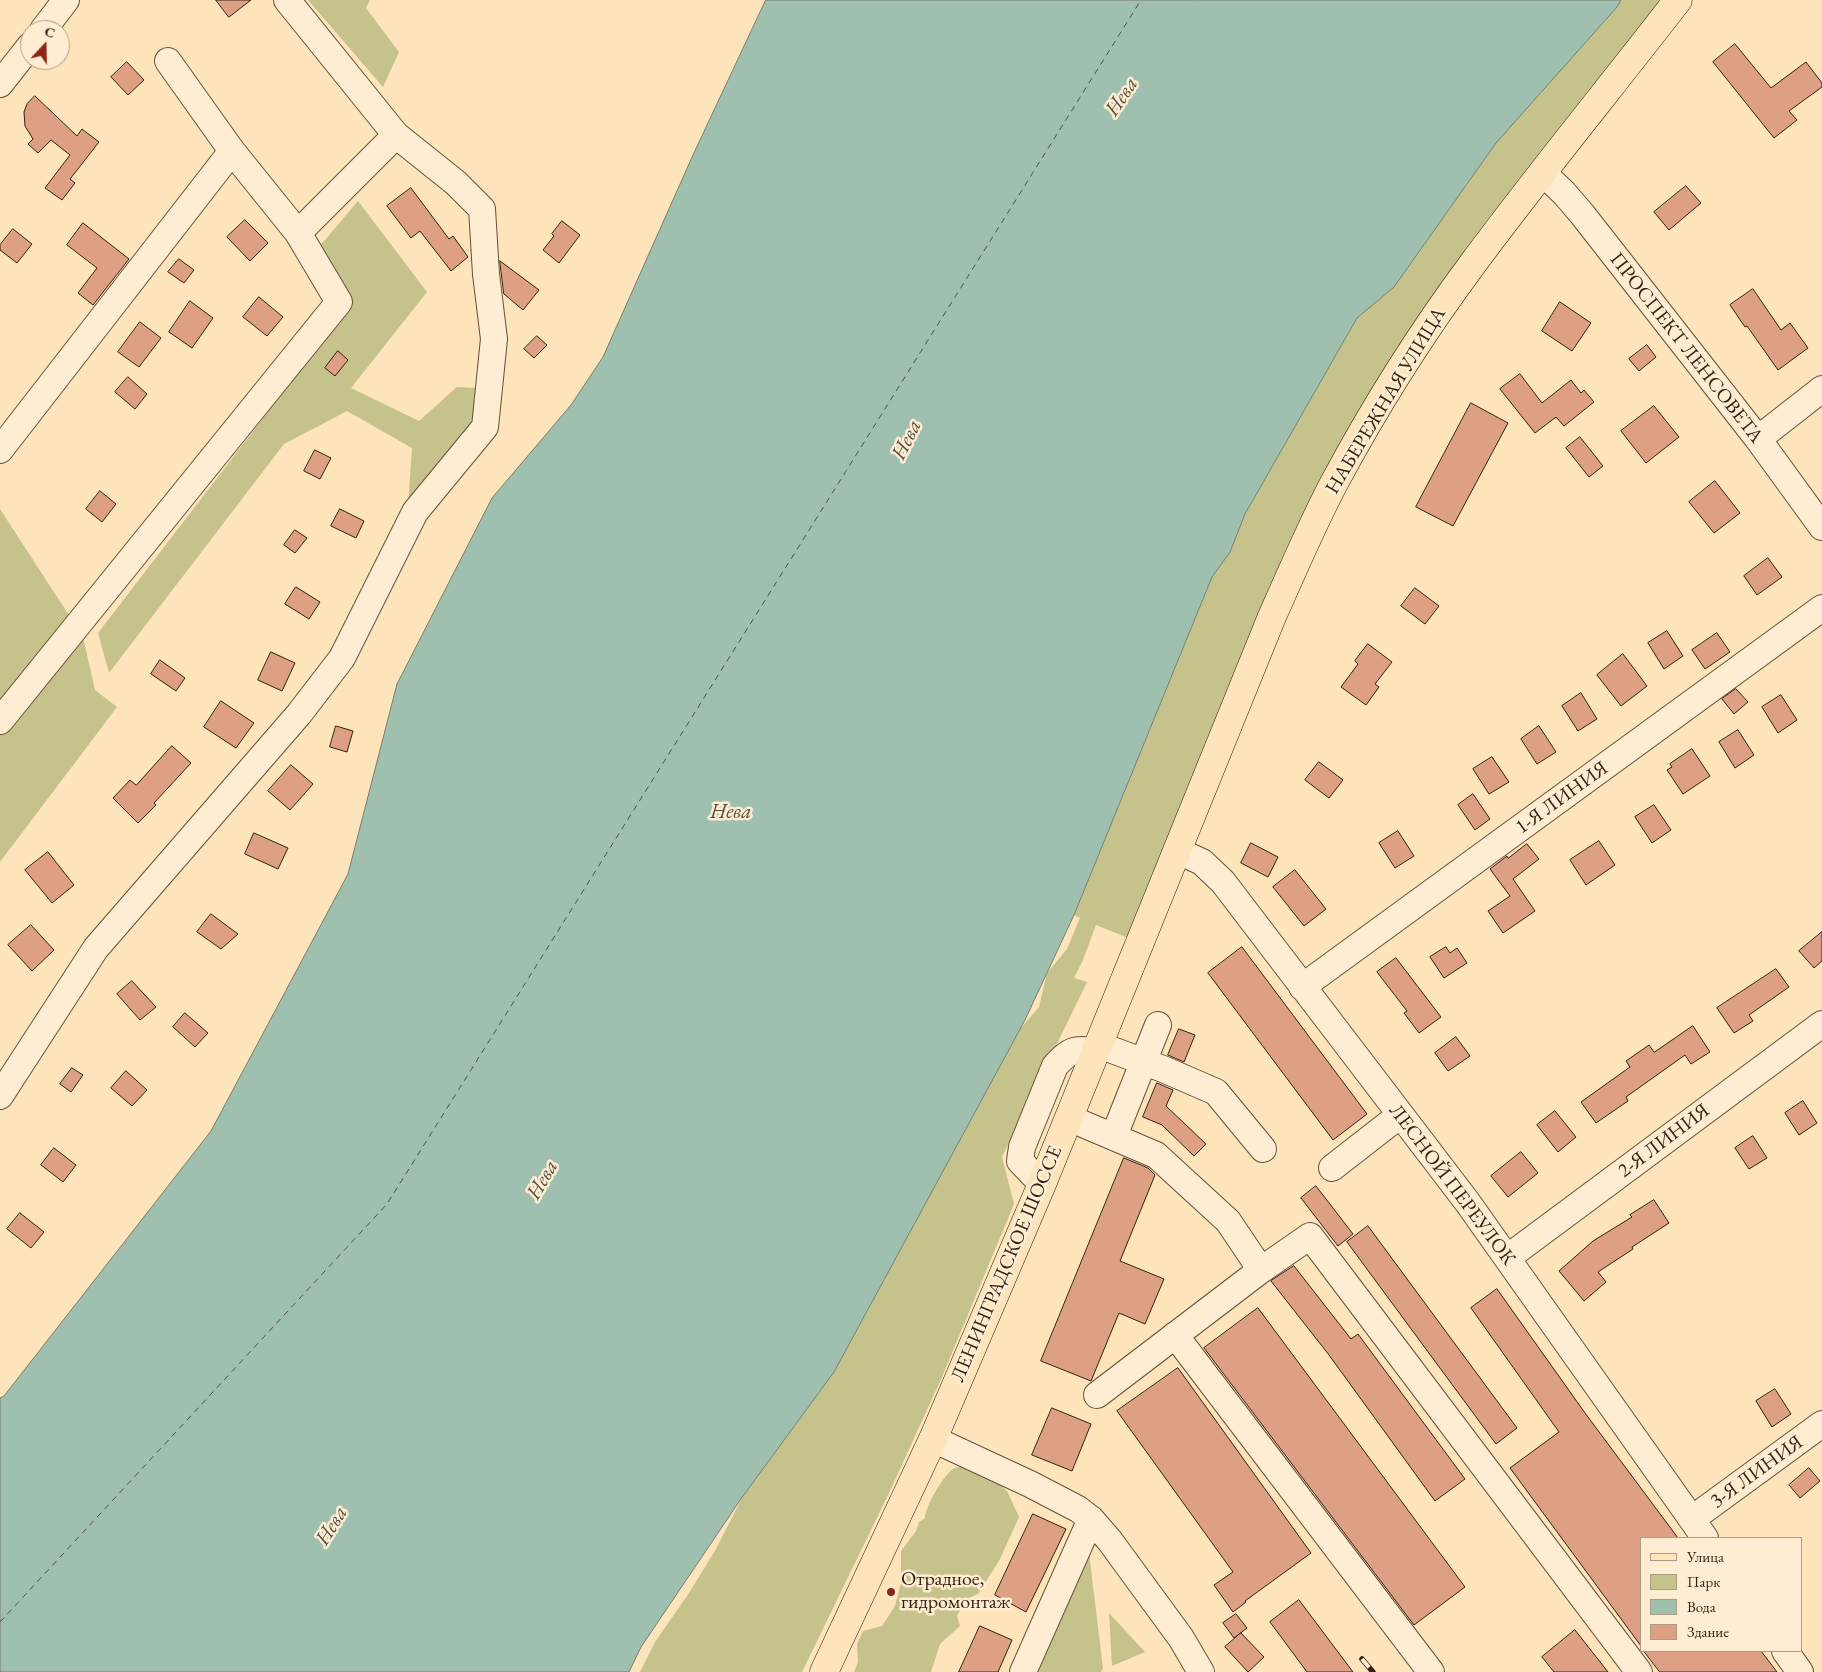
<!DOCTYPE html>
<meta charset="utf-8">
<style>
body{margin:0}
#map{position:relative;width:1822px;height:1672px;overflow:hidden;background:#fde4ba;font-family:"EB Garamond",serif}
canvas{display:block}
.legend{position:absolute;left:1640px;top:1537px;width:162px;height:115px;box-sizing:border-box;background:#feedd2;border:1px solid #ae9b84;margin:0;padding:6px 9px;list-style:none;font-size:15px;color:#351f10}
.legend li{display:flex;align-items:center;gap:10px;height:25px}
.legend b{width:25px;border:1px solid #ae9b84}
.north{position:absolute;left:20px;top:20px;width:50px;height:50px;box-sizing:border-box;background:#feedd2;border:1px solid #ae9b84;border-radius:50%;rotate:21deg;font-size:14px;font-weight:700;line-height:20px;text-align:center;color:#351f10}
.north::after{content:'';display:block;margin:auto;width:18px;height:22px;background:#8f2418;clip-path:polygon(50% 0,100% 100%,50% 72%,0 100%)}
</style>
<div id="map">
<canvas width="1822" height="1672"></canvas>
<ul class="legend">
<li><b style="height:6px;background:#fde4ba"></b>Улица</li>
<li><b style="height:14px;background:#c5c28b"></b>Парк</li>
<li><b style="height:14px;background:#9fbfaf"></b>Вода</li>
<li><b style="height:14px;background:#dda085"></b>Здание</li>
</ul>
<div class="north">С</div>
</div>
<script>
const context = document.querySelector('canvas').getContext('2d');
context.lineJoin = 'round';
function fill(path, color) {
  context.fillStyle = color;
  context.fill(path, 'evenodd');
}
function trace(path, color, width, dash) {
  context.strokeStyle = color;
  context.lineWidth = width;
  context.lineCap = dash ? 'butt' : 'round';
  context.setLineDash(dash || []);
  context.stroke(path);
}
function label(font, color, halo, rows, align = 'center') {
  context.font = font + ' "EB Garamond",serif';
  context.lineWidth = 5;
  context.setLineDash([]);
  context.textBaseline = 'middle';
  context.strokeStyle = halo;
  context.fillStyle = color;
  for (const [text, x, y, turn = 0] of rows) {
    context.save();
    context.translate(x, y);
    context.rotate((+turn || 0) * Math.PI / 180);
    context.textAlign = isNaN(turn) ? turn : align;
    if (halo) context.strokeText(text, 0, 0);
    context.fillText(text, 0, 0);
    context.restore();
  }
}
const green = new Path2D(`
 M308,0H370L366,8L399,52L383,87Z
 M1621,0H1661L1406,338L1361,407L1321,479L1286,549L1128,938L1096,925L1083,960L1074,978L1087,982L1002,1157L1014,1204L942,1377L889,1493L802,1672H640L655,1642L689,1593L716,1549L743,1496L834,1372L1020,1029L1039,1007L1047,973L1067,949L1080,918L1074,915L1212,577L1230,552L1245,514L1357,318L1394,287L1496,143L1617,7Z
 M358,201L427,292L351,388L419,421L457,387L479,388L473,427L408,507L412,448L347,411L284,444L109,673L98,633L350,305L319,247Z
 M0,509L83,637L95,690L117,707L0,862Z
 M961,1466L989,1475L1007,1491L1019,1517L999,1561L978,1594L966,1599L957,1616L960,1626L940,1644L931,1672H854L858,1662L857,1644L863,1631L882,1626L895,1606L901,1583V1551L916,1531L919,1522L925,1518C925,1507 943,1476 953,1469C956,1467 959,1467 961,1466Z
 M1087,1537L1103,1668L1101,1672H1028Z
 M1109,1613L1145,1652L1112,1666Z`);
const water = new Path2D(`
 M766,0H1621L1617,7L1496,143L1394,287L1357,318L1245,514L1230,552L1212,577L1074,915L1025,1020L834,1372L743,1496L641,1647L629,1672H0V1398L4,1396L211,1131L348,874L397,684L492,498L571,405L603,357L693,155Z`);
const ferry = new Path2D(`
 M0,1622L387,1204L1141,0`);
const building = new Path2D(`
 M216,0H251L229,17Z
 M1735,44L1771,88L1806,62L1822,83V87L1789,111L1797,120L1774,138L1713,62Z
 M127,62L144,80L128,95L111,77Z
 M35,96L77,136L82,129L99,142L70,179L75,183L62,200L45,188L70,155L51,140L38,153L28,144L33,139L25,126L24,112L27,104Z
 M1686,186L1701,203L1669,230L1654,212Z
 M411,188L449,239L453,236L468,257L451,271L420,231L411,238L387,206Z
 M245,220L268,243L250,261L227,237Z
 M562,221L580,235L559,263L543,250L554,236L552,234Z
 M83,223L129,259L93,305L78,293L97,268L67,245Z
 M13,229L32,244L17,263L0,250V245Z
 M179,259L194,270L184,283L168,272Z
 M500,261L539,290L523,310L504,294Z
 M1753,289L1781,330L1790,323L1808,348L1778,370L1747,326L1745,327L1730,305Z
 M259,297L283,317L267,336L243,317Z
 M190,301L213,318L192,348L169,332Z
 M1560,302L1591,323L1572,351L1542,331Z
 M140,322L161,338L139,367L118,352Z
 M537,336L547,345L534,358L524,349Z
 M1647,345L1656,357L1639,371L1629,359Z
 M338,351L348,360L335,376L325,368Z
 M1520,374L1542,403L1571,380L1581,393L1584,390L1594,402L1564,426L1556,417L1535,433L1500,389Z
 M128,377L147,394L135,409L115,392Z
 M1471,403L1508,423L1453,526L1416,507Z
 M1654,406L1679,437L1646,463L1621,431Z
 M1580,437L1603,466L1589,477L1566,448Z
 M315,450L331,458L320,479L304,471Z
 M1715,481L1740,513L1714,533L1689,502Z
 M100,491L116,504L102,522L86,509Z
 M340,509L364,521L356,538L331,526Z
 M295,530L307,538L295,553L284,545Z
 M1768,558L1782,577L1757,595L1744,576Z
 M296,587L320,602L309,619L285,604Z
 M1415,588L1439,606L1425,624L1401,606Z
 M1667,631L1683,656L1664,669L1648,643Z
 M1717,633L1730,652L1705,669L1692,650Z
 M1368,644L1392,662L1375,684L1379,687L1366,705L1341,687L1358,664L1355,661Z
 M271,652L295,663L282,691L258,680Z
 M1623,654L1647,686L1621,706L1597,675Z
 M160,660L185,678L176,691L151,674Z
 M1736,689L1748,702L1734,714L1722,699Z
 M1581,693L1597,719L1578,731L1562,706Z
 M1781,695L1797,720L1778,733L1762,707Z
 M221,701L254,723L236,748L204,727Z
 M336,726L353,731L347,752L330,747Z
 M1539,726L1556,752L1537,764L1521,739Z
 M1738,730L1754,755L1735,768L1719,742Z
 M172,746L191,763L154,803L156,805L138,823L113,798L130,780L136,785Z
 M1692,749L1710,776L1683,794L1667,770L1672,767L1670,764Z
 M1492,757L1509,782L1489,794L1473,769Z
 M1319,762L1343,780L1329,798L1305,780Z
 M291,765L313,784L290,810L268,791Z
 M1473,794L1490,819L1475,830L1458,805Z
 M1654,805L1671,830L1652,843L1635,817Z
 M1398,831L1414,856L1395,868L1379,843Z
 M254,833L288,848L278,869L245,854Z
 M1599,841L1615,865L1586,885L1570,860Z
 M1251,843L1278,857L1268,877L1241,863Z
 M1527,844L1539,859L1513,879L1535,911L1503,933L1488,911L1510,896L1490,869L1507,856L1508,858Z
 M48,852L74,885L52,903L25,870Z
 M1295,870L1326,909L1304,926L1273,887Z
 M211,914L238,934L221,949L197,932Z
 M31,925L54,950L32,971L8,945Z
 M1822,932V961L1814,968L1799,951Z
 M1242,947L1367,1114L1333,1140L1208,973Z
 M1446,947L1450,953L1457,948L1467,963L1444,978L1430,957Z
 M1396,958L1441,1017L1419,1033L1404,1013L1407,1011L1377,972Z
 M1776,969L1789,987L1749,1015L1753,1021L1734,1033L1717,1008Z
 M132,981L156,1007L140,1020L117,994Z
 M185,1013L208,1033L195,1047L173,1027Z
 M1693,1026L1710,1052L1691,1064L1685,1055L1626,1097L1628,1101L1596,1123L1581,1102L1630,1067L1626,1061L1649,1045L1654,1052Z
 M1179,1029L1195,1035L1184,1062L1168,1055Z
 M1456,1037L1470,1056L1448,1071L1435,1053Z
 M72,1068L83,1075L71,1092L60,1084Z
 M126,1071L147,1090L132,1106L111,1088Z
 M1157,1083L1173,1090L1166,1106L1206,1144L1194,1156L1162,1125L1143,1117Z
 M1803,1101L1817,1123L1799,1135L1785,1113Z
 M1555,1111L1576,1137L1558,1152L1537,1125Z
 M1753,1136L1767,1158L1749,1169L1735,1148Z
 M54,1148L76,1165L63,1182L41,1165Z
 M1521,1152L1538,1173L1508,1197L1491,1176Z
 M1124,1158L1148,1168L1155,1175L1120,1261L1164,1279L1145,1324L1119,1313L1091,1381L1041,1361Z
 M1316,1186L1353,1234L1338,1246L1301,1198Z
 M1654,1200L1669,1223L1632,1247L1633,1249L1598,1272L1606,1282L1584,1301L1559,1271L1593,1241L1632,1217L1630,1215Z
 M20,1213L44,1232L31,1248L7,1229Z
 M1368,1226L1517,1428L1496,1444L1347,1242Z
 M1294,1266L1351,1339L1358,1334L1465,1479L1435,1501L1329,1355L1271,1281Z
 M1497,1289L1585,1413L1678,1538H1641V1646L1510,1468L1559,1432L1471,1308Z
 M1258,1308L1465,1587L1414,1625L1204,1348Z
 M1178,1368L1311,1553L1245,1601L1246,1602L1233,1612L1214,1585L1233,1572L1117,1411Z
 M1775,1389L1791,1414L1772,1427L1756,1401Z
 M1052,1408L1091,1424L1072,1471L1032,1455Z
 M1809,1468L1820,1481L1800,1498L1789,1485Z
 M1033,1514L1066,1529L1026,1612L995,1595Z
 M1299,1600L1353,1672H1307L1270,1622Z
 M1236,1614L1247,1628L1234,1638L1223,1623Z
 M980,1626L1012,1640L998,1672H959Z
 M1575,1630L1608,1672H1554L1542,1657Z
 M1241,1633L1264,1657L1248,1672L1225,1647Z
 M1644,1651H1761L1777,1672H1660Z`);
const minor = new Path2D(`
 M43,30L66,0
 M0,84L30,46
 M1543,173L1564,193L1582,214L1758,439L1822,527
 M298,233L396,135
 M1758,439L1822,389
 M0,450L232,151
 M0,721L339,302L298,233L232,151L168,61
 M1178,851L1202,862L1223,882L1468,1203L1705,1538
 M1302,987L1822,608
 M1099,1045L1163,1069L1216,1092L1263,1149
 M0,1096L96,948L299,714L342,658L415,512L485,427L494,339L486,274L482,209L456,183L396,135L287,0
 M1069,1118L1156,1155L1228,1221L1261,1270L1097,1395
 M1114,1136L1158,1025
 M1332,1168L1400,1115
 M1042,1184L1020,1161L1022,1147L1055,1066C1069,1050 1076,1047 1096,1052
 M1507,1258L1822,1024
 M1261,1270L1310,1236L1639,1672
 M1175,1335L1431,1672
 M933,1439L1030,1484L1078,1509L1091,1519L1110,1541L1181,1638L1201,1672
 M1692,1519L1822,1424
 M1785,1651L1800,1672
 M1023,1672L1091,1519`);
const major = new Path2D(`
 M824,1672L933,1439L1042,1184L1271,619C1291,574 1310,529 1333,485C1374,408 1422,332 1474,262C1540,173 1610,88 1678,0`);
const rail = new Path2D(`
 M1362,1659L1373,1672`);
const markers = [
 [891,1592,5,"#8f2418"]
];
const streetNames = [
 ["ПРОСПЕКТ ЛЕНСОВЕТА",1686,348,52],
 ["НАБЕРЕЖНАЯ УЛИЦА",1386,401,-59],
 ["1-Я ЛИНИЯ",1562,798,-36],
 ["2-Я ЛИНИЯ",1664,1141,-37],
 ["ЛЕСНОЙ ПЕРЕУЛОК",1452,1185,53],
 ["ЛЕНИНГРАДСКОЕ ШОССЕ",1007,1264,-67],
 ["3-Я ЛИНИЯ",1757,1472,-36]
];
const poiNames = [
 ["Отрадное,",901,1580],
 ["гидромонтаж",901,1603]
];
const waterNames = [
 ["Нева",1122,97,-56],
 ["Нева",907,440,-64],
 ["Нева",731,812],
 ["Нева",543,1180,-60],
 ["Нева",332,1526,-58]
];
fill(green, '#c5c28b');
fill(water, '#9fbfaf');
trace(water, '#757f6f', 1);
trace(ferry, '#554f40', 1, [6, 5]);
fill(building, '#dda085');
trace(building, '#351f10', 1);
trace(minor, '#67503a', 28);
trace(major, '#351f10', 29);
trace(minor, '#feedd2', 26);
trace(major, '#fde4ba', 28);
trace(rail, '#351f10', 5.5);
trace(rail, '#feedd2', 4, [11]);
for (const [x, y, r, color] of markers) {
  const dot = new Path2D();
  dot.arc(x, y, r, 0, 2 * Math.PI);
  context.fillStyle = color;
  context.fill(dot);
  trace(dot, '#feedd2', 2);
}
label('20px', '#351f10', '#feedd2', streetNames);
label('20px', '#351f10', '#feedd2', poiNames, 'left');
label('italic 21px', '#554f40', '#feedd2', waterNames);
</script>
